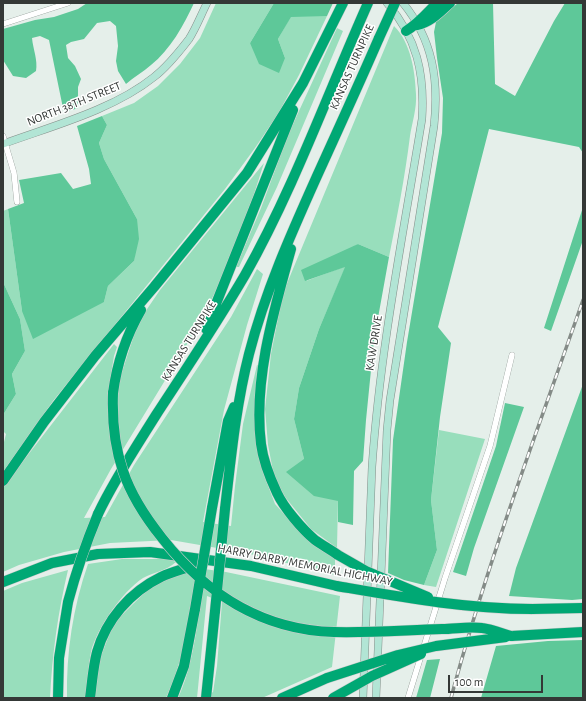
<!DOCTYPE html>
<style>
body{margin:0}
#map{position:relative;width:586px;height:701px;overflow:hidden;background:#e5efea;font-family:"Alegreya Sans",sans-serif}
canvas{display:block}
.frame{position:absolute;inset:0;border:4px solid #343836;pointer-events:none}
.scale{position:absolute;left:448px;top:675px;width:95px;height:18px;box-sizing:border-box;border:2px solid #343836;border-top:0;padding-left:5px;font-size:12px;line-height:14px;white-space:nowrap;color:#343836;-webkit-text-stroke:3px #fff;paint-order:stroke}
</style>
<div id="map">
<canvas width="586" height="701"></canvas>
<div class="frame"></div>
<div class="scale">100 m</div>
</div>
<script>
const context = document.querySelector('canvas').getContext('2d');
context.lineJoin = 'round';
function fill(path, color) {
  context.fillStyle = color;
  context.fill(path, 'evenodd');
}
function trace(path, color, width, dash) {
  context.strokeStyle = color;
  context.lineWidth = width;
  context.lineCap = dash ? 'butt' : 'round';
  context.setLineDash(dash || []);
  context.stroke(path);
}
function label(font, color, halo, rows, align = 'center') {
  context.font = font + ' "Alegreya Sans",sans-serif';
  context.lineWidth = 3;
  context.setLineDash([]);
  context.textBaseline = 'middle';
  context.strokeStyle = halo;
  context.fillStyle = color;
  for (const [text, x, y, turn = 0] of rows) {
    context.save();
    context.translate(x, y);
    context.rotate((+turn || 0) * Math.PI / 180);
    context.textAlign = isNaN(turn) ? turn : align;
    if (halo) context.strokeText(text, 0, 0);
    context.fillText(text, 0, 0);
    context.restore();
  }
}
const green = new Path2D(`
 M216,3H274L250,43L285,58L278,39L291,16H327L299,75L278,114L255,148L225,189L53,401L3,472V446L6,434L3,431V415L16,394L12,374L25,351L20,319L3,282V211L8,209L22,311L104,302L108,286L134,261L137,219L104,159L99,143L107,125L102,116L134,103L158,86L180,64L200,38Z
 M394,26C411,43 415,71 416,94C417,108 412,123 410,136C405,177 397,217 389,257L358,244L306,281L346,266L319,329L299,388L294,419L304,459L338,501L337,548L311,529L285,497L274,476L268,445L265,409L271,354L283,293Z
 M337,28L343,31L277,187L239,267H236L261,208L288,135Z
 M264,163L254,194L223,276L200,323L111,469L84,518L105,517L134,465L231,317L257,269L263,274L247,325L224,410L203,522L231,526L235,486L243,424L257,365L259,366L255,436L264,475L275,504L304,536L335,557V575L246,553L171,540L110,543L64,552L19,565L3,572V487L114,344L117,347L114,356L108,393L118,384L134,335L143,315L160,290Z
 M439,430L485,439L436,587L424,585L437,550L431,500Z
 M122,559H168L176,562C166,571 154,572 143,578C122,592 97,628 91,652C88,667 87,683 85,698H67C66,653 73,607 88,564Z
 M197,568L226,572L340,596L332,667L262,698H203L213,692L217,666L222,602L207,596L197,698H178C193,666 196,629 202,595L193,591L184,648L174,679L166,698H95L100,658L114,623L133,604L155,583Z
 M68,570C58,612 52,655 50,698H3V591L22,583Z`);
const forest = new Path2D(`
 M87,3H194C184,25 170,50 151,65C143,72 134,77 126,84L118,71L116,61L118,46L116,26L110,21L97,23L84,39L71,42L66,45L68,58L75,66L81,79L78,87V108L64,113L49,40L40,36L32,38C33,49 38,60 36,71L26,78L13,76L3,60V29L35,20L54,17L78,9Z
 M274,3H333L327,16L291,17L278,39L285,58L279,73L259,64L250,43Z
 M458,3H493L495,84L515,96L554,21L565,3H583V153L579,147L489,129L438,327L451,343L440,417L431,500L437,550L424,585L404,580L388,573L393,440L407,342L442,133L443,98L437,58L434,32L436,22Z
 M102,116L107,125L99,143L104,159L137,219L139,239L134,261L108,286L104,302L33,339L22,311L8,209L24,203L19,180L61,173L73,189L91,184L89,169L77,126Z
 M583,207V240L551,331L544,328Z
 M358,244L389,257L374,340L366,420L363,461L354,471L353,525L338,522V501L314,496L286,472L304,459L294,419L299,388L319,329L345,267L305,281L301,270Z
 M3,282L20,319L25,351L12,374L16,394L3,415Z
 M583,384V599L572,600L509,596L516,568Z
 M505,403L524,407L474,548L466,576L453,572L496,446Z
 M583,640V698H481L496,646L548,641Z
 M440,659L430,698H416L427,660Z`);
const minor = new Path2D(`
 M3,24L68,3
 M3,136L14,173L17,202
 M408,698L445,578L490,446L512,355`);
const secondary = new Path2D(`
 M3,144C52,126 113,110 154,77C167,67 179,52 189,39C196,28 201,15 207,3
 M363,698L372,467C380,350 403,235 422,119C425,74 417,38 387,3
 M376,698L387,430L390,400L434,126C439,80 433,40 403,3`);
const motorway = new Path2D(`
 M417,25C431,22 440,12 450,3
 M406,31C418,24 427,13 437,3
 M291,249C274,310 253,380 261,444C263,460 270,478 277,493C284,508 302,529 315,540C322,545 331,550 338,555
 M206,329L293,110
 M113,393C117,363 126,336 141,310
 M3,481L44,422L95,356L154,287L247,173L303,83L343,3
 M212,508L228,421L234,407
 M225,509C231,457 236,405 249,354C265,292 291,234 317,176C338,130 359,84 379,38
 M98,514C114,480 136,447 156,415C186,369 217,323 245,275C293,190 328,93 368,3
 M3,582L52,563L98,554L150,552L251,566L337,586
 M532,609L583,608
 M511,636L583,632
 M58,698L59,658L68,602
 M90,698C92,683 93,667 97,652C106,620 130,592 161,577C172,572 184,569 195,565
 M172,698L184,666L195,609
 M206,698L215,611
 M282,698L327,678`);
const rail = new Path2D(`
 M451,698C487,563 537,432 583,300`);
const motorwayBridge = new Path2D(`
 M379,38L395,3
 M113,393C112,420 114,445 123,471C131,495 146,518 162,538C205,593 262,630 334,632C370,633 406,630 442,629C455,629 469,626 482,628C491,629 501,633 511,636
 M338,555L366,571L428,597
 M337,586C401,597 466,609 532,609
 M68,602C76,572 86,543 98,514
 M195,609L212,508
 M215,611L225,509
 M327,678L398,655L436,646L506,637
 M333,698L372,676L421,654`);
const streetNames = [
 ["KANSAS TURNPIKE",352,67,-66],
 ["NORTH 38TH STREET",74,104,-22],
 ["KANSAS TURNPIKE",189,341,-58],
 ["KAW DRIVE",374,343,-81],
 ["HARRY DARBY MEMORIAL HIGHWAY",305,565,11]
];
fill(green, '#98debc');
fill(forest, '#5ec899');
trace(minor, '#848e89', 6);
trace(secondary, '#848e89', 8);
trace(motorway, '#cacbcb', 11);
trace(minor, '#fff', 5.5);
trace(secondary, '#b2e5d5', 7);
trace(motorway, '#00a874', 10);
trace(rail, '#848b87', 3.5);
trace(rail, '#fff', 2, [6]);
trace(motorwayBridge, '#cacbcb', 11, []);
trace(motorwayBridge, '#00a874', 10);
label('12px', '#343836', '#fff', streetNames);
</script>
